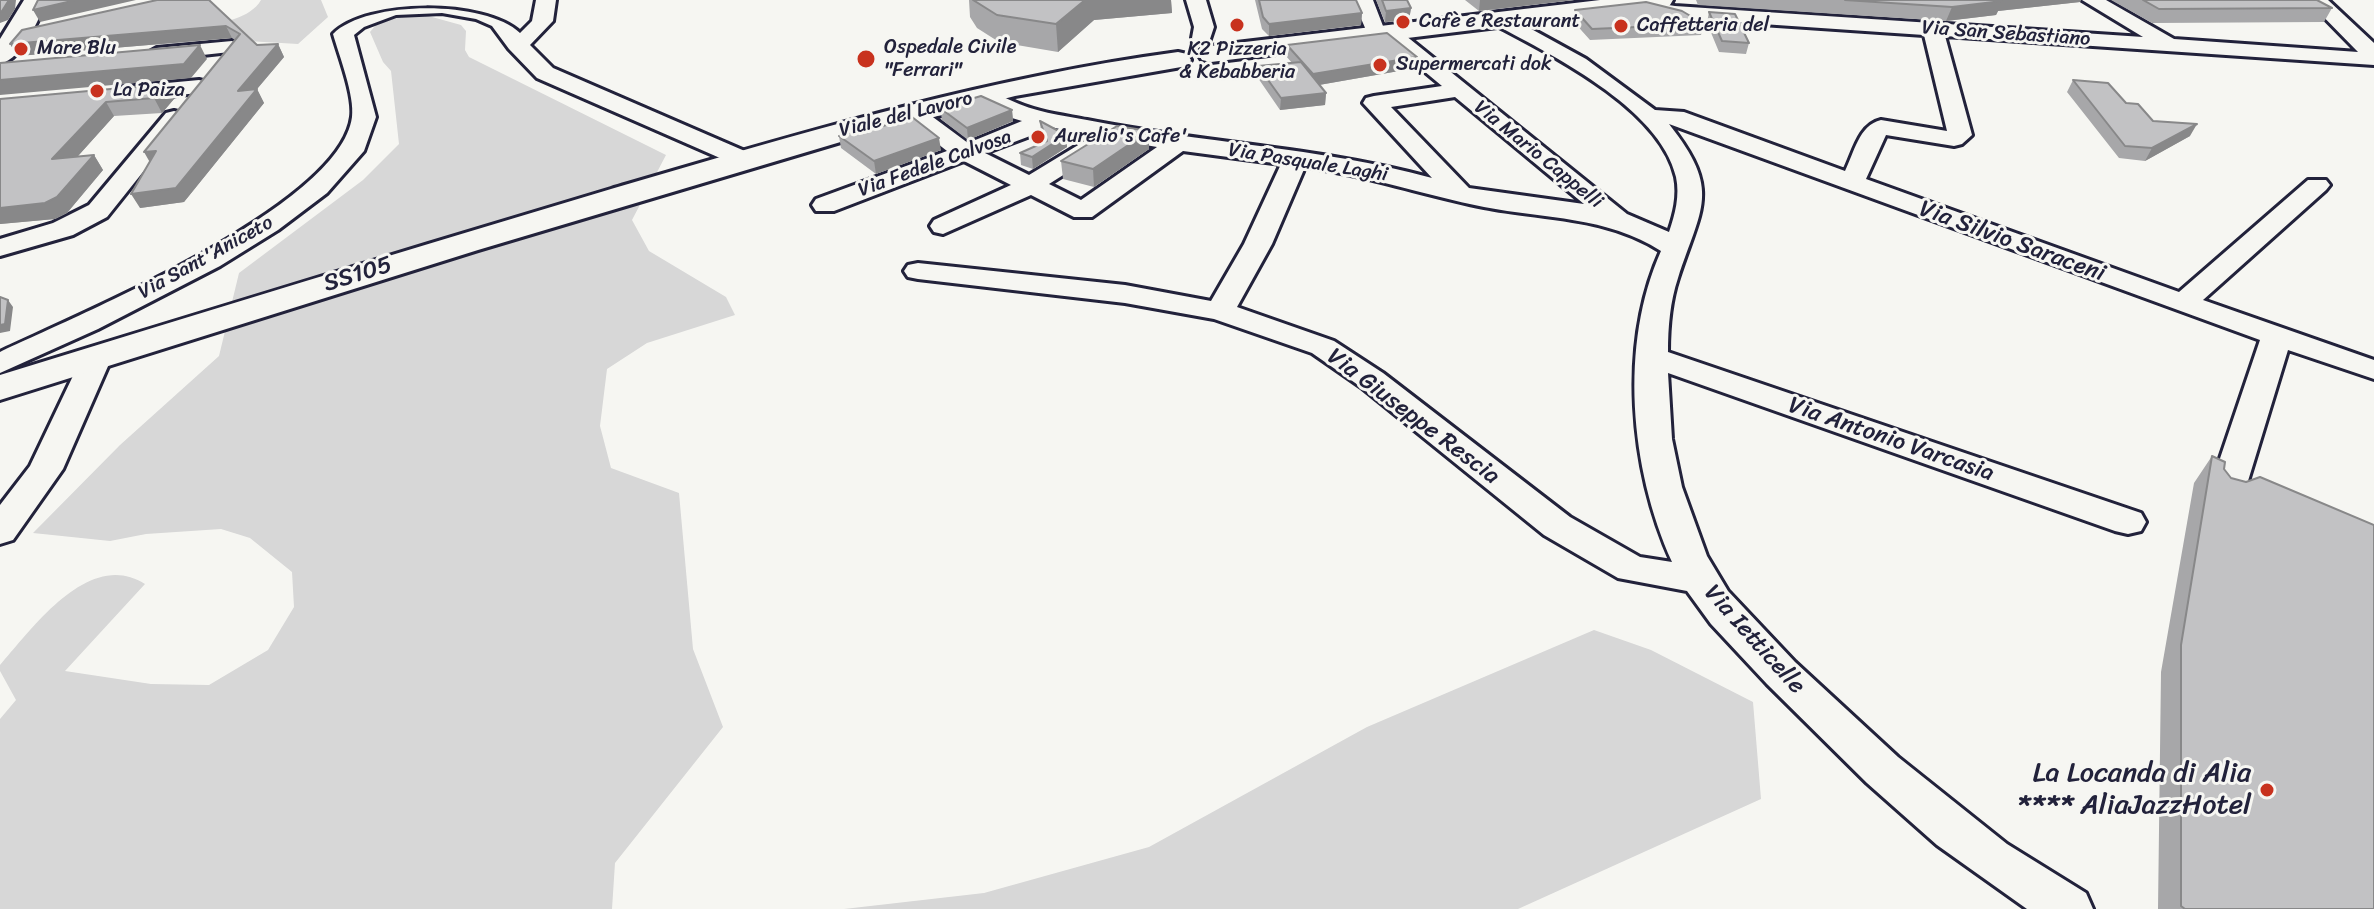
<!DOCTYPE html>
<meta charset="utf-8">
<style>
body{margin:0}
canvas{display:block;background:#f6f6f2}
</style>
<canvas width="2374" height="909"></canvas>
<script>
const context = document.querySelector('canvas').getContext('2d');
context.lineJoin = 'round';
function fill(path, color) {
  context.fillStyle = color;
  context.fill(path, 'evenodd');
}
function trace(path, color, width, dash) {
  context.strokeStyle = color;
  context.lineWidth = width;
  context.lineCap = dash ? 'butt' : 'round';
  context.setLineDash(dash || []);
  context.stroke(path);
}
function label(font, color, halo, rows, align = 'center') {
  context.font = font + ' Sriracha,sans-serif';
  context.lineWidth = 6;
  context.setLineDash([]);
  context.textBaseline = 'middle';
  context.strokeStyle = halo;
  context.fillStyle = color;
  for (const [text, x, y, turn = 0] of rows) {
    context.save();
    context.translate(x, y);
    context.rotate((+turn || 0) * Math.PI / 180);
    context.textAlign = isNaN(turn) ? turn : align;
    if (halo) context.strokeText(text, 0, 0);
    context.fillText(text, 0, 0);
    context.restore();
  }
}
const green = new Path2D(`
 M261,0H321L328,17L298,44L230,40L227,33L203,27C222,22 250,19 261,0Z
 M414,12L461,25L466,31L465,50L469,57L666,155L632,220L649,251L726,297L735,315L647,343L607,369L600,426L611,468L679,493L693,649L723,727L615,863L612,909H0V719L16,700L0,671V665C32,629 89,548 145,584L65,671L151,684L209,685L268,650L294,607L292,572L250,538L221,529L146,534L110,541L33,533L120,445L219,356L239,273L363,180L399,144L391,71L383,62L370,32L380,20Z
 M1594,630L1651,650L1753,702L1761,799L1518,909H844L984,893L1149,847L1367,727Z`);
const minor = new Path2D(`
 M536,0H556L553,21L530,45L553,68L754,155L757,160L754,165H736L537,78L509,49L492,26L476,19L442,13L396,15L364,27L354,35L376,117L364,151L327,193L278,230L220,266L98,329L0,373V352C78,315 340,207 352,117C355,96 339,55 333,34C367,0 485,0 520,33L532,21Z
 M1186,0H1206L1214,27L1209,42H1195L1192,38L1194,27Z
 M1353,0H1373L1383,26L1395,27L1627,214L1669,232C1675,214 1680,196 1676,177C1660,107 1548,53 1490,22L1487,18L1490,14H1504L1586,59L1655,110L1684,112L1845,171C1854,153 1859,125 1881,120L1947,131L1924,35L1674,18L1637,8L1634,4L1637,0L1675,6L2143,37L2082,0H2106L2174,39L2358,52L2307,0H2328L2374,43V65L1945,36L1972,135L1962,144L1954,146L1886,135L1866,179L2179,292L2308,180H2326L2330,185L2326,190L2203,300L2374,360V379L2288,350L2244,494L2238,502L2226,506L2214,502L2208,494L2260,340L1669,124C1722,191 1701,207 1678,278C1670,302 1668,327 1668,352L2141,513L2146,522L2141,531L2128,534L2115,531L1668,373L1672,439L1682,487L1707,556L1728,591L1795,662L1898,757L2007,844L2086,893L2093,909H2027L1937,845L1867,783L1767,684L1711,624L1687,591L1618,578L1544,535L1361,387L1312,353L1214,319L1125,303L918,279L908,277L904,271L908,265L918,263L1125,285L1211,301L1244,244L1281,164L1183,151L1092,217H1074L1031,195L943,234L934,232L930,226L934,220L1011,185L964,161L834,211H816L812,205L816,199L947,151L906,119L902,114L906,109H922L968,143L1022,121C1005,116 984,110 973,95L976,90C990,87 997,95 1010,100C1034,112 1061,115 1087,120C1201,143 1319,147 1432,178L1363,103L1366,98L1374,96L1442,86L1383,37H1369ZM1455,97L1584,204L1469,188L1391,107ZM1046,126L1093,136L1029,175L985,153L1030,136ZM1111,139L1157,147L1081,200L1049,184L1109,146ZM1305,167C1366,175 1424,195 1484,207C1546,219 1606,216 1661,251C1619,345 1630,468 1672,562L1640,557L1570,517L1383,373L1334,341L1237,307L1272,244Z
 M232,41L243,47L239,51L157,60L146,54L157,48Z
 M199,80L207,82L210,87L207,92L124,101L116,99L113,94L116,89L124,87Z
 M174,111L182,113L186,118L107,217L73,235L0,256V239L53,223L89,205L166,113Z
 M97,348L108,350L112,357L63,469L13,540L0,544V505L30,466L82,357L86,350Z`);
const major = new Path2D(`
 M24,0H48C37,20 24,58 0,64V39Z
 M1600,0H1673L1670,5L1661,7L1211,62L1202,60L1198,54L1202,48L1211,46Z
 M1178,52L1187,54L1191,60L1187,66L1015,96L864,135L478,250L0,400V375C203,312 407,250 611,189C798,134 985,78 1178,52Z`);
const wall = new Path2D(`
 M209,0L257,45L278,44L284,57L257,89L264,103L184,202L140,208L235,40L232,38L18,56L10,44Z
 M969,0H1171L1172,13L1094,20L1058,52L999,42L977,28L970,17Z
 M1255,0H1356L1362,13L1361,25L1269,36L1262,29Z
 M1376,0H1407L1411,8L1409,20L1385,22Z
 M1465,0H1574L1479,11Z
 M1696,0H2081L2080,2L1998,11L1996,15L1946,21L1698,5Z
 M2111,0H2317L2332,8L2324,22L2152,23Z
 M1575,10L1704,24L1701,35L1590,40L1573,21Z
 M1709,12L1749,43L1746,54L1719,52L1707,23Z
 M1287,45L1416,68L1319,85L1326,93L1325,105L1280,110L1258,78V66L1292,63L1286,56Z
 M2073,80L2126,103L2153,121L2190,136L2145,161L2119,158L2067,92Z
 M166,84L174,99L162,113L114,116L77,157L94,155L103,170L67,213L55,219L0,224V99Z
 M940,108L1012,110L1013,121L968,140L942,120Z
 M1040,121L1066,135L1067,147L1033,169L1021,165L1020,153L1044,142L1041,133Z
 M883,123L884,126L941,150L876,174L841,148L839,136Z
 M1149,131V149L1094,187L1063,179L1061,161Z
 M2212,456L2374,909H2158L2161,672L2194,483Z`);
const shadedWall = new Path2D(`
 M9,0H16L15,9L8,20L0,23V12Z
 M76,0H136L40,22L33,10Z
 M1085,0H1171L1172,13L1094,20L1058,52L1056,24Z
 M1480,0H1574L1479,11Z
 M1994,0H2081L2080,2L1998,11L1996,15L1946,21L1952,7Z
 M1411,8L1409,20L1385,22L1386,11Z
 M1362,13L1361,25L1269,36V24Z
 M226,26L232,38L18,56L10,44Z
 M278,44L284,57L257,89L264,103L184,202L140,208L131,194Z
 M200,45L207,59L191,78L0,95V80Z
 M1417,57L1416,68L1313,86V74Z
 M166,84L174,99L162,113L154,98Z
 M1326,93L1325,105L1280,110L1281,98Z
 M106,102L114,116L61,175L52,159Z
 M1012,110L1013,121L968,140L967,128Z
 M2197,124L2190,136L2145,161L2152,148Z
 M1149,131V149L1094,187L1093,169Z
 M1066,135L1067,147L1033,169L1032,157Z
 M939,138L941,150L876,174L874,161Z
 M156,151L152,166L144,152Z
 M94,155L103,170L67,213L55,219L0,224V208Z
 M8,300L13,307L10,331L0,333V325Z`);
const building = new Path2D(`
 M0,0H9L2,11L0,12Z
 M38,0H76L33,10Z
 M157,0H209L257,45L278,44L238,91L257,89L176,188L131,194L156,151L144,152L240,34L226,26L10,44L22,30Z
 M973,0H1085L1056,24L997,15Z
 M1259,0H1356L1362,13L1269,24L1263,17Z
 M1382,0H1407L1411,8L1386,11Z
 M1845,0H1999L2002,1L1952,7Z
 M2143,0H2317L2332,8L2159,9Z
 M1646,2L1682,11L1704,24L1592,29L1575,10Z
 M1709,12L1735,14L1749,43L1722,41Z
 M1387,33L1417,57L1313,74L1287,45Z
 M200,45L184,64L0,80V63Z
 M1301,62L1326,93L1281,98L1258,66Z
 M2073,80L2108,83L2126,103L2138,104L2153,121L2197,124L2152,148L2125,146Z
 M166,84L154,98L106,102L52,159L94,155L57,197L45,203L0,208V99Z
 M981,96L1012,110L967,128L940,108Z
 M912,117L939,138L874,161L839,136L883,123V126Z
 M1040,121L1066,135L1032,157L1020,153L1047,141Z
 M1117,126L1149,131L1093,169L1061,161Z
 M0,297L8,300L5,324L0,325Z
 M2212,456L2225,462L2224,469L2231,478L2246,482L2260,477L2374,525V909H2185L2181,906V645Z`);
const markers = [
 [1403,22,8,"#c8321e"],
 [1237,25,8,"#c8321e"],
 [1621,26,8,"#c8321e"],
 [21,49,8,"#c8321e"],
 [866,59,10,"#c8321e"],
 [1380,65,8,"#c8321e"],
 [97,91,8,"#c8321e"],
 [1038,137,8,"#c8321e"],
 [2267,790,8,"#c8321e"]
];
const farPoinames = [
 ["Cafè e Restaurant",1419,22],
 ["Caffetteria del",1637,26],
 ["Ospedale Civile",884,48],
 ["\"Ferrari\"",884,71],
 ["Mare Blu",37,49],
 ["K2 Pizzeria",1237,50,"center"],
 ["& Kebabberia",1237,73,"center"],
 ["Supermercati dok",1396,65],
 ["La Paiza",113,91],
 ["Aurelio's Cafe'",1054,137]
];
const farStreetnames = [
 ["Via San Sebastiano",2006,34,4],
 ["Viale del Lavoro",906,115,-14],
 ["Via Mario Cappelli",1538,155,39],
 ["Via Pasquale Laghi",1308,163,9],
 ["Via Fedele Calvosa",935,164,-20],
 ["Via Sant'Aniceto",206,258,-29]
];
const streetNames = [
 ["Via Silvio Saraceni",2012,242,20],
 ["SS105",358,275,-17],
 ["Via Giuseppe Rescia",1413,417,37],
 ["Via Antonio Varcasia",1891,440,19],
 ["Via Ietticelle",1754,640,48]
];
const nearPoinames = [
 ["La Locanda di Alia",2251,774],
 ["**** AliaJazzHotel",2251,806]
];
fill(green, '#d7d7d7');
trace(minor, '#22223b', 6);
trace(major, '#22223b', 6);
fill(minor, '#f6f6f2');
fill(major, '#f6f6f2');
fill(wall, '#a7a7a9');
fill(shadedWall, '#888889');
fill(building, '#c2c2c4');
trace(building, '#888889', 2);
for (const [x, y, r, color] of markers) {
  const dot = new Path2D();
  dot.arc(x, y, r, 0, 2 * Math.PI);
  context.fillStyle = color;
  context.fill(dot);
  trace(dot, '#f6f6f2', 3);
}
label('20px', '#22223b', '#f6f6f2', farPoinames, 'left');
label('20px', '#22223b', '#f6f6f2', farStreetnames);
label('24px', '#22223b', '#f6f6f2', streetNames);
label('28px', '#22223b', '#f6f6f2', nearPoinames, 'right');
</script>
